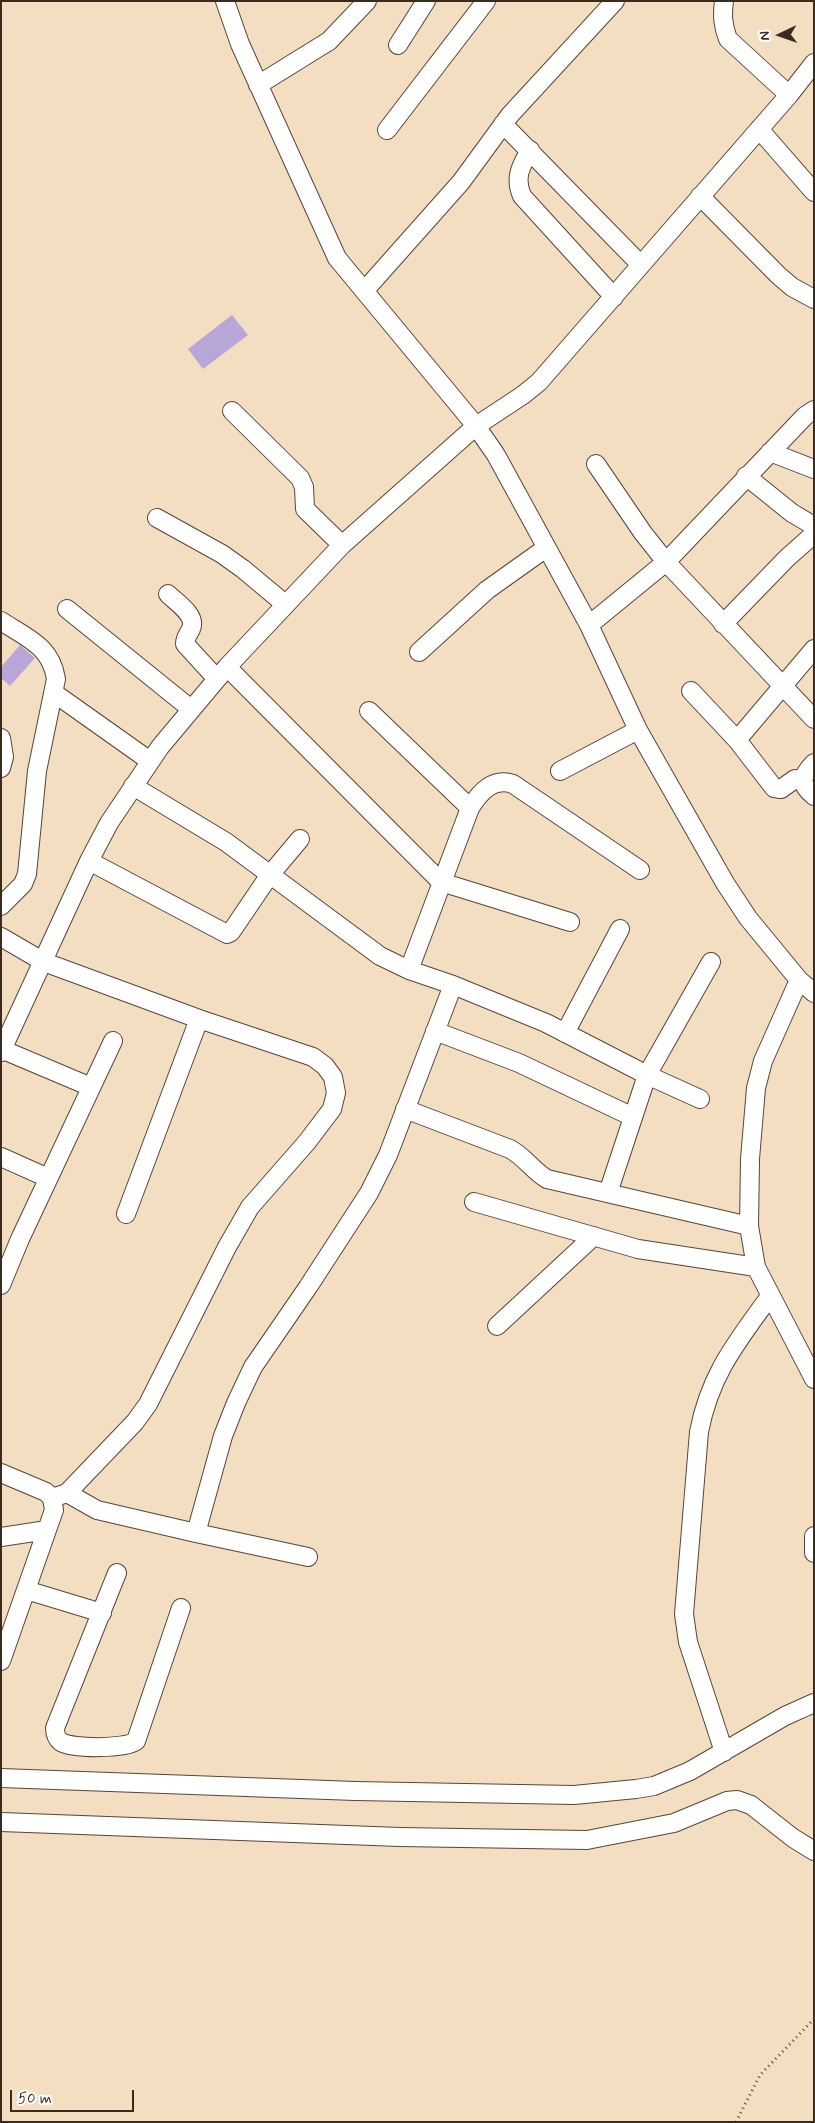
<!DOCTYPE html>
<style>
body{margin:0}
#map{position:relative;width:815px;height:2123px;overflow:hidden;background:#f4dec2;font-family:Mynerve,sans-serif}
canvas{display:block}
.frame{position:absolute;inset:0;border:2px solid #3b2a1e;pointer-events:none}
.north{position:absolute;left:755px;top:10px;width:50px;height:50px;-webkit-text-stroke:4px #fff;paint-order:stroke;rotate:267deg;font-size:14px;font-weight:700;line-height:20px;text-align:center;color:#3b2a1e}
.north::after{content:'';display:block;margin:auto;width:18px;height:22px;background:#3b2a1e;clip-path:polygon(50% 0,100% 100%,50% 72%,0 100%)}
.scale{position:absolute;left:10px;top:2090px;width:124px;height:22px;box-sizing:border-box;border:2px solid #3b2a1e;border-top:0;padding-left:6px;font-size:15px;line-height:18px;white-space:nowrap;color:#3b2a1e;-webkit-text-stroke:4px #fff;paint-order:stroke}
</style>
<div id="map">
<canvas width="815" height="2123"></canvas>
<div class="frame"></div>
<div class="north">N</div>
<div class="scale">50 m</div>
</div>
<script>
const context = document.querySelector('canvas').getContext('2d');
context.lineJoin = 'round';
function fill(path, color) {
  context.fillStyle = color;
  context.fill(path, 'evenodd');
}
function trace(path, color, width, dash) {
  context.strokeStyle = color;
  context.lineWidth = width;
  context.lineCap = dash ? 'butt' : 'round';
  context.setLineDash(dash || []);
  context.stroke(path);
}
const building = new Path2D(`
 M232,315L248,335L203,369L188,349Z
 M20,645L35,658L10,686L1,678V667Z`);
const path = new Path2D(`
 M736,2122L760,2075L814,2019`);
const street = new Path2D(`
 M225,1L240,44L337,258L476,426L496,455L589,625L638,730L725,883L748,918L799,980L814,993
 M724,1C722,16 723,26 728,39L789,95
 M398,45L426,1
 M258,85L329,41L367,1
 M503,124L641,265
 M759,129L814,192
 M387,130L486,1
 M530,150C521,166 514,177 522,196L614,297
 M700,196L778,275L792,287L814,299
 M365,290L461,182L510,115L615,1
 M232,411L300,478L304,487L305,509L342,545
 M770,452L814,469
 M596,464L643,533L666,562L814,719
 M746,476L792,513L814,526
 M157,518L222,554L243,569L285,604
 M168,594C177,603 197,615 191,629C188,635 185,637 185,644L217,679
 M67,609L191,709
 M1,621C27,638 51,646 56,679L37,771L27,874L23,884L1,906
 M723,624L787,558L814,534
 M589,625L666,562L805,416L814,410
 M419,652L487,590L546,548
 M227,667L441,882L570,922
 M691,691L737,740L774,788L781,789L795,779L803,782
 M54,693L150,761
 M369,711L470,808
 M1,738L4,757L1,768
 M737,740L814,649
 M814,763C801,776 799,784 814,796
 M560,771L638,730
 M133,786L226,842L380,956L409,970L453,985L546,1023L647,1075L700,1099
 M89,861L227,934L231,932L269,876L300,839
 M1,937L44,962L199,1019L313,1057L325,1066L333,1077L336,1093L332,1109L307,1142L250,1207L227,1247L148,1404L135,1422L67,1493L52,1498
 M409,970L470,808C480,792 493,777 513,784L640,870
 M799,980L763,1061L756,1088L750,1159L749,1226L756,1267L814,1379
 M435,1031L519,1063L633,1117
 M565,1033L620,929
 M1,1049L91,1087
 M1,1052L89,861L109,823L160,747L227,667L342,545L476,426L523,395L539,382L789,95L814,63
 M405,1109L510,1149C525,1157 533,1171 547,1179L749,1226
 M1,1157L48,1178
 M608,1193L647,1075L711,962
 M474,1202L638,1249L756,1267
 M126,1214L199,1019
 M1,1285L20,1239L113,1041
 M497,1326L594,1236
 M1,1473L46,1492L52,1498L54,1510L1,1661
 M67,1493L97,1510L196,1533L308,1557
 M196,1533L223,1436L236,1403L253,1367L308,1287L369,1193L388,1155L453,985
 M814,1536V1553
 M1,1537L47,1530
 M117,1573L55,1728C55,1734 56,1738 61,1742C73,1749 125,1749 136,1741L181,1608
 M26,1590L102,1613
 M724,1752L688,1642L684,1614L699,1432C710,1374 737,1342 770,1296
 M1,1778L355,1791L574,1795L636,1789L654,1786L690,1771L785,1716L814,1703
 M1,1822L400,1837L587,1840L674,1823L727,1801L737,1800L751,1805L793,1838L814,1851`);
fill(building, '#b8a6d8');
trace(street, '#574537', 20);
trace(path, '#574537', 3, [1, 4]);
trace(street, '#fff', 18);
</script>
